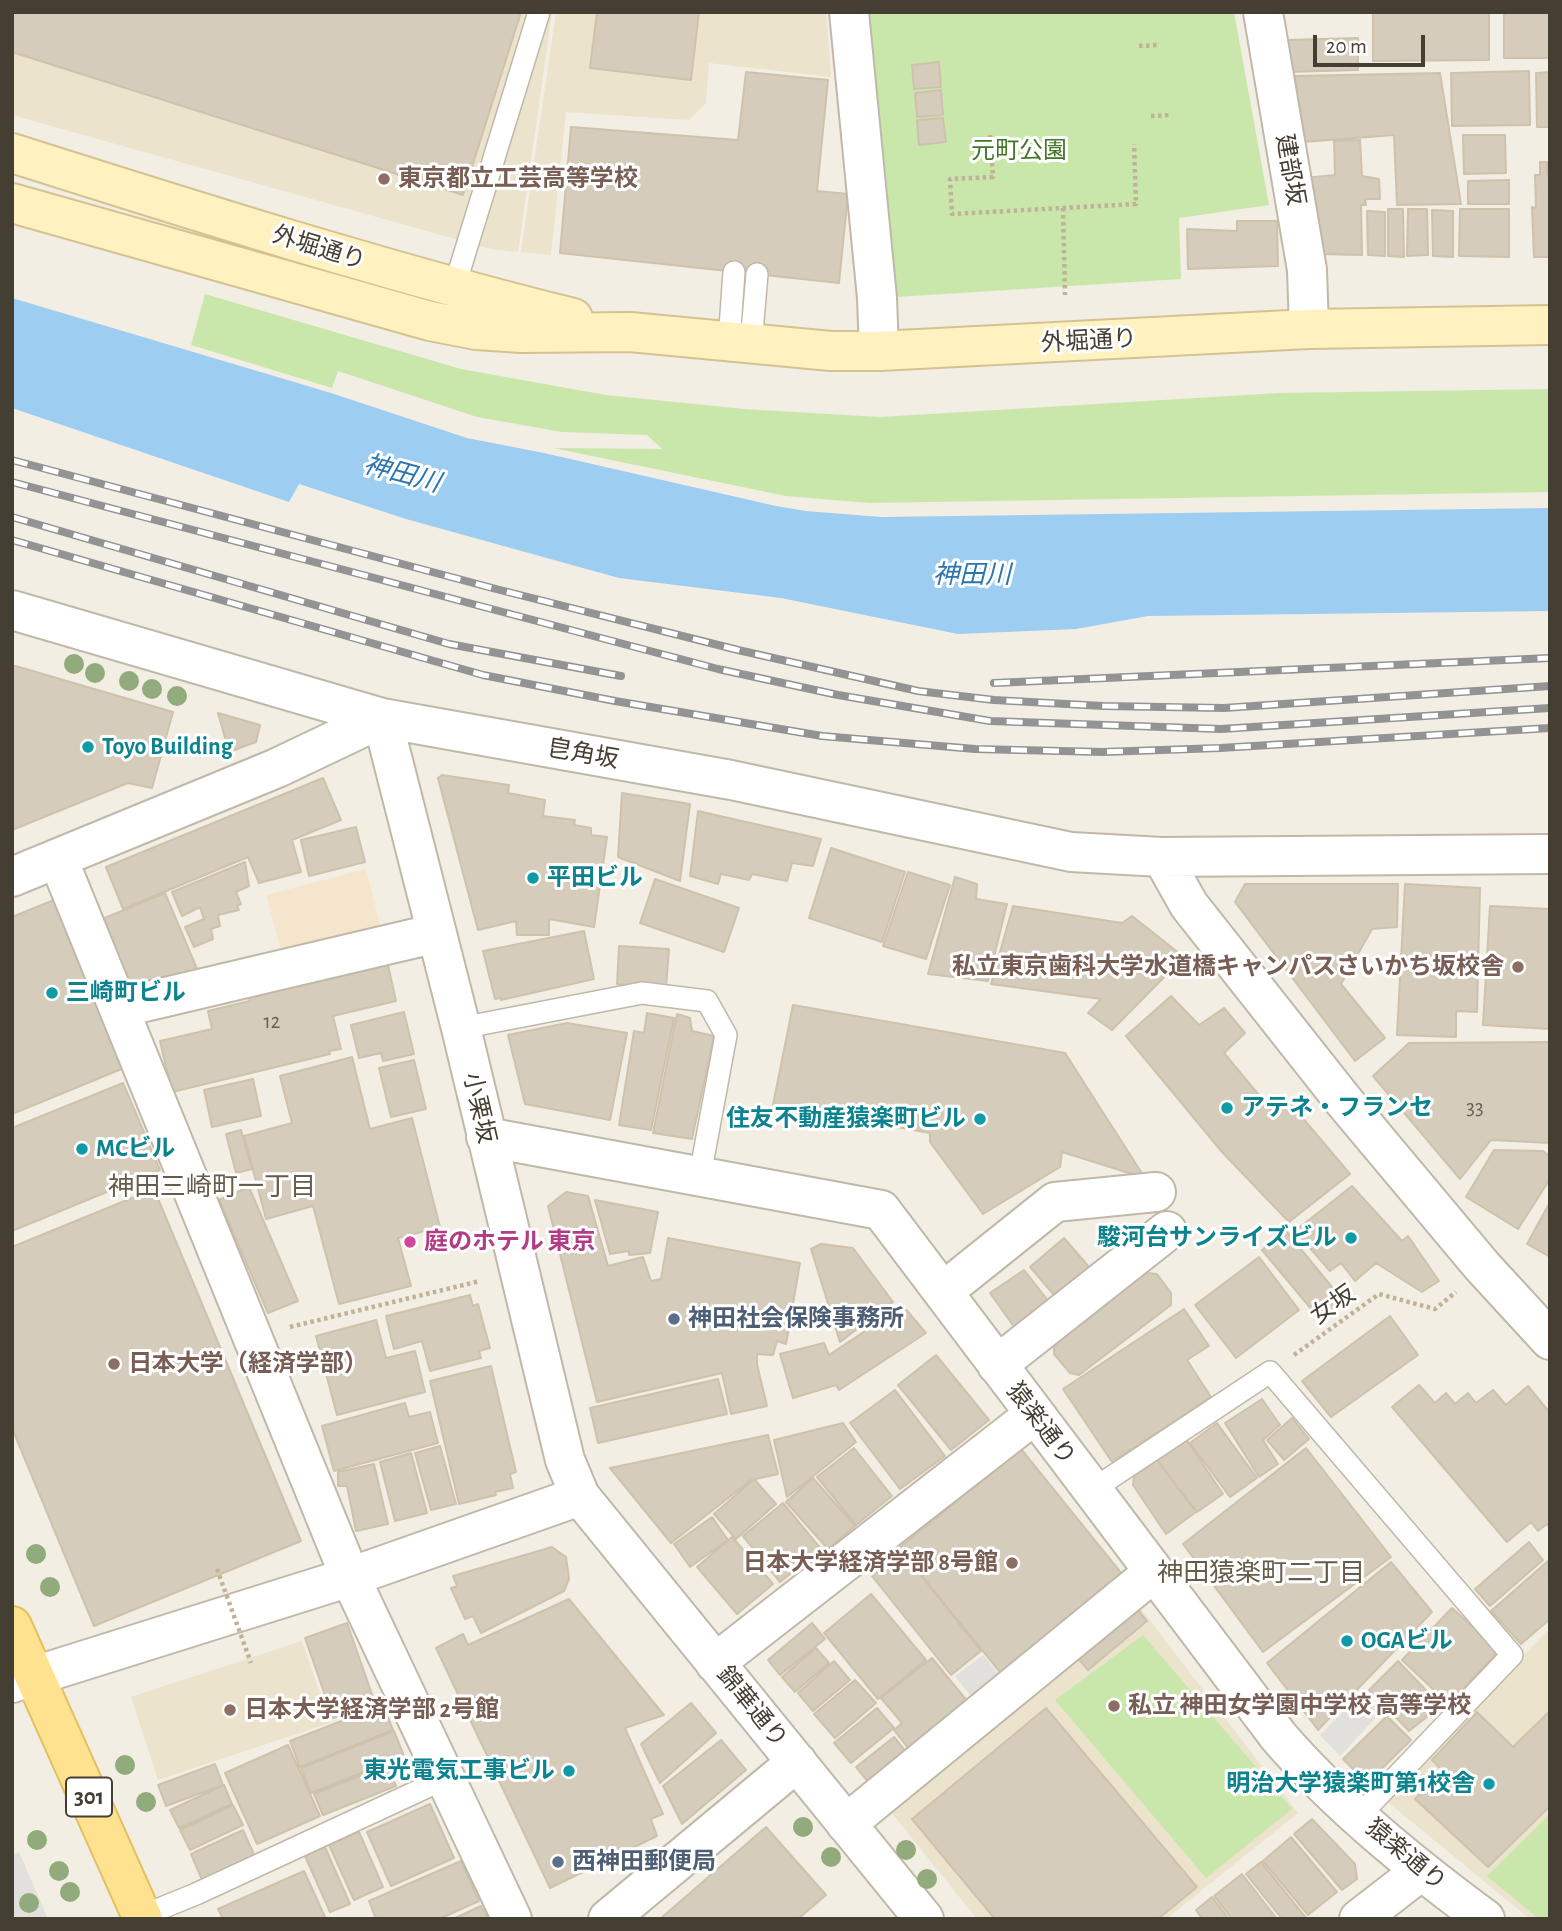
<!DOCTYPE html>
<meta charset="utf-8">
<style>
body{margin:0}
#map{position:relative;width:1562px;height:1931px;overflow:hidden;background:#f2eee3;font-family:"Alegreya Sans",sans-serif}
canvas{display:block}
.frame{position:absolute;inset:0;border:14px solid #443e33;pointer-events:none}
.scale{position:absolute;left:1313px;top:35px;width:112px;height:32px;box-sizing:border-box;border:4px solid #443e33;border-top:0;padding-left:9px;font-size:21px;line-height:24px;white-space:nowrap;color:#443e33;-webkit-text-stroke:5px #fff;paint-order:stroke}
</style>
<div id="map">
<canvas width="1562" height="1931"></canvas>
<div class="frame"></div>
<div class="scale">20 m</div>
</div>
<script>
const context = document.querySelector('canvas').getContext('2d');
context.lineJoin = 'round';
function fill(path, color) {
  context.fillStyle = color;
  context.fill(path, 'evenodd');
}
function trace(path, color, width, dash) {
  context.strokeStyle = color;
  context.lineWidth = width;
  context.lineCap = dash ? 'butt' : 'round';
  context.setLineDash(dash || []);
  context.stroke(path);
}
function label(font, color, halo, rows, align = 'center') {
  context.font = font + ' "Alegreya Sans","Noto Sans JP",sans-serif';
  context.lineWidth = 6;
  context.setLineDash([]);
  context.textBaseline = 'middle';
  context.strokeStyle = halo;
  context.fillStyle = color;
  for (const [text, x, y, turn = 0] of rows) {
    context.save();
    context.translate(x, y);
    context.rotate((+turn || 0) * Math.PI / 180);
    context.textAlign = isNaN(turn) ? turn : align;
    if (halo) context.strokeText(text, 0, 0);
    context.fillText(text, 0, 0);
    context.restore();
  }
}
const commercial = new Path2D(`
 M366,869L383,936L284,961L266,895Z`);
const education = new Path2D(`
 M12,12H552L518,252L491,249L12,115Z
 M556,12H826L831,77L709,63L706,103L689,120L566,112L551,255L521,252Z
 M1138,1605L1298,1813L1166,1919H977L887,1807Z
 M1550,1628V1919H1530L1384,1799Z
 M302,1641L330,1723L158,1780L131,1697Z`);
const green = new Path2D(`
 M863,12H1234L1269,205L1179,218L1181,279L897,297Z
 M205,294L461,369L606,395L744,409L880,417L1279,393L1550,389V492L869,503L786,496L553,448L662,449L647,435L562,432L477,417L338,371L332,388L191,345Z
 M1143,1635L1292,1809L1206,1878L1055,1700Z
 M1550,1814V1919H1539L1487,1876Z`);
const parking = new Path2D(`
 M983,1655L1002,1678L974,1700L955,1676Z
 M1363,1691L1381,1712L1340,1756L1320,1735Z
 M19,1852L48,1919H12V1855Z`);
const water = new Path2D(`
 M12,298L331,393L467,438L544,453L776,506L806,511L881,517L1550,508V611L1148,616L1076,629L958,634L781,598L619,578L406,519L299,484L289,502L12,408Z`);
const building = new Path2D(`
 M12,12H521L463,195L12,52Z
 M597,12H699L691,80L590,68Z
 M1373,12H1489V60L1373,61Z
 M1504,12H1550V58H1504Z
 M1358,38V70L1287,72V40Z
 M939,62L941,87L914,89L912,65Z
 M1529,71L1530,125L1452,126L1451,73Z
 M746,72L828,80L817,191L848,194L839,283L560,253L571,127L738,140Z
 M1550,72V127H1537L1536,73Z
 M1440,73L1461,204L1397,205L1394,135L1303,142L1295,76Z
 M941,90L943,115L917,117L915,93Z
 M943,118L946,142L919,145L917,120Z
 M1463,135H1505L1506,173L1464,174Z
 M1360,140L1362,176L1379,179L1380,199H1365L1366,205H1361L1362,255L1320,254L1304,178L1335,175L1334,141Z
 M1540,162H1547V174H1550V257H1534L1532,207L1536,208L1535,175H1540Z
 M1509,180V204H1468V181Z
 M1388,209H1403L1404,257L1388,256Z
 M1408,209H1427L1428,255L1407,256Z
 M1460,209H1509V257L1459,256Z
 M1432,210L1453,211V257L1433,256Z
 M1367,211L1385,212V256L1368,255Z
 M1237,221H1277L1278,266L1188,269L1187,229L1237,231Z
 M12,665L173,712L152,788L128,783L12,830Z
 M218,713L260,725L256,742L229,752Z
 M442,775L509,785L508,793L545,800L543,816L575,820L574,825L591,828V835L607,837L594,927L549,919V935H517L516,921L478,930L438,778Z
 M323,778L341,820L292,840L301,872L259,883L248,857L123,909L106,867Z
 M622,793L690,804L680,881L618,857Z
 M698,811L821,839L813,866L792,863L787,881L752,874L749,880L721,874L718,884L690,876Z
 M356,827L365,862L309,876L301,840Z
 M831,848L905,872L882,942L809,918Z
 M245,862L249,886L236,892L241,904L237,906L239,910L218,915L220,926L211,929L213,939L194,947L185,927L204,919L200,907L182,916L172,892Z
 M908,872L950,885L926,959L883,946Z
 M955,877L977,884L976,899L1007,904L988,981L928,974Z
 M655,879L739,908L724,952L640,923Z
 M1245,884H1398L1397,927L1372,929L1341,984L1385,1038L1355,1061L1235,902Z
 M1405,884L1480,888L1477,1012L1456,1011V1037L1397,1035Z
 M165,893L203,983L133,996L100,920Z
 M54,900L124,1068L12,1114V917Z
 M1013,906L1122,923L1132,916L1184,957L1112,1030L1088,1013L1101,999L991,984Z
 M1490,906L1550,909V1029L1483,1025Z
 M584,931L594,979L501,1000V998L495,999L483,951Z
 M619,946L669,949L666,987L617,984Z
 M386,956L396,1001L333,1016L341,1049L329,1051L330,1054L172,1092L160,1041L212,1029L208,1011L250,1001L247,989Z
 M1171,996L1199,1025L1224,1008L1245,1033L1224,1053L1273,1112L1290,1103L1350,1174L1289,1222L1222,1152L1126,1036Z
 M793,1005L1065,1053L1145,1178L1062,1152L1060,1167L983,1214L930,1142V1133L773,1105Z
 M404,1012L414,1054L383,1061L381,1053L359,1058L351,1025Z
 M647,1013L674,1018L651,1130L619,1125L634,1031L644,1033Z
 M677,1014L690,1018L692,1031L714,1036L692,1139L653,1133Z
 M567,1023L627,1033L610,1120L525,1104L508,1035Z
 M1550,1042V1143L1491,1140L1460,1179L1373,1076L1409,1043Z
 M352,1057L370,1129L412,1118L440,1227L398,1238L411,1286L339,1304L313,1206L266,1219L244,1136L292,1123L280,1076Z
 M414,1060L426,1109L391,1117L379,1068Z
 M253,1079L261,1116L212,1127L204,1090Z
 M123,1083L160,1170L12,1231V1128Z
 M241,1130L252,1169L236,1173L226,1134Z
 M1494,1150L1543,1151L1550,1157V1179L1518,1229L1466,1197Z
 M1352,1186L1402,1241L1408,1236L1439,1281L1422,1292L1376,1263L1355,1281L1341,1263L1330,1271L1295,1231Z
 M249,1187L298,1301L268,1313L219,1200Z
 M154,1189L301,1541L94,1626L12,1428V1247Z
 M566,1192L588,1196L608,1266L643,1257L651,1281L661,1279L668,1238L800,1263L786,1344L777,1341L773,1355L757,1354V1364L767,1406L731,1414L722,1373L597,1402L548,1206Z
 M595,1200L658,1212L650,1253L629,1255V1251L610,1254Z
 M1550,1202V1257L1527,1244Z
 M1286,1231L1345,1303L1322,1322L1262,1250Z
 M1064,1238L1089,1267L1055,1296L1030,1267Z
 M821,1244L853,1248L893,1302L840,1342L811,1249Z
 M1259,1257L1299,1310L1236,1358L1195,1305Z
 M1024,1270L1050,1303L1017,1331L990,1293Z
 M1146,1273L1157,1274L1171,1293V1305L1079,1375L1070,1373L1054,1354V1343Z
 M470,1295L473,1306L478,1304L490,1348L479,1351L481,1358L430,1371L422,1341L394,1349L386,1316Z
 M903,1306L926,1333L839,1390L836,1385L793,1398L780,1354L824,1343L829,1355Z
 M1184,1309L1209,1346L1187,1360L1211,1397L1112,1462L1063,1389Z
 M1390,1316L1418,1355L1331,1417L1302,1381Z
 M376,1320L386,1358L415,1351L425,1392L337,1415L316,1336Z
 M936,1355L989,1420L951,1450L898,1385Z
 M491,1366L516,1472L510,1474L513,1488L495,1492L496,1495L459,1504L430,1381Z
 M718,1379L727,1414L598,1443L590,1408Z
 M1419,1385L1435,1403L1446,1393L1455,1404L1468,1393L1476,1403L1493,1390L1506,1405L1528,1386L1550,1413V1527L1547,1524L1538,1531L1531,1522L1507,1542L1392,1407Z
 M895,1390L945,1456L900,1489L850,1423Z
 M1262,1399L1280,1425L1263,1440L1278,1464L1259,1477L1225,1423Z
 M405,1403L409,1417L430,1412L438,1443L334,1471L322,1426Z
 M1292,1418L1309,1439L1284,1460L1267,1440Z
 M843,1423L856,1442L787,1497L774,1440Z
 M1217,1423L1257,1478L1230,1497L1190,1443Z
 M768,1435L778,1474L751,1480L671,1543L610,1468Z
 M1186,1439L1223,1494L1197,1512L1157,1460Z
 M440,1446L456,1504L431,1510L415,1453Z
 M854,1448L892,1496L856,1525L817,1477Z
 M1306,1448L1391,1557L1263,1652L1183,1544Z
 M1021,1449L1126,1579L1004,1677L899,1548Z
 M411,1453L427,1513L395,1521L380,1462Z
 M1157,1460L1196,1512L1166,1534L1133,1485L1134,1476Z
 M374,1464L388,1524L356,1531L347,1486H338V1472Z
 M813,1478L855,1526L828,1549L786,1502Z
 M754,1479L776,1504L736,1539L714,1514Z
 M783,1503L821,1549L780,1582L743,1536Z
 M712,1517L728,1540L690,1567L674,1544Z
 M732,1537L773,1584L737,1614L697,1567Z
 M1529,1542L1543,1560L1490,1606L1475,1589Z
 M552,1547L566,1557L569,1579L564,1591L481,1633L473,1616L465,1619L451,1588L457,1586L453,1576Z
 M902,1552L981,1651L951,1675L872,1576Z
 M1548,1561L1550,1619L1521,1644L1491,1611Z
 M1391,1562L1432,1612L1318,1730L1267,1663Z
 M871,1594L926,1660L878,1699L824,1633Z
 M569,1599L664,1715L625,1728L663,1814L651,1819L657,1836L550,1888L436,1648L463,1634L468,1645Z
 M1136,1608L1147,1621L1088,1670L1077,1657Z
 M1452,1608L1499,1651L1449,1704L1402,1660Z
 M347,1623L375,1703L333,1718L305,1638Z
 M812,1623L825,1639L780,1675L768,1660Z
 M816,1648L829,1663L795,1692L782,1677Z
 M932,1658L972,1707L908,1748L894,1730L902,1723L881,1698Z
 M834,1661L850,1680L813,1711L798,1693Z
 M1398,1661L1441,1706L1409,1731L1369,1690Z
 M855,1680L876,1703L835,1738L814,1714Z
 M691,1703L716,1733L660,1783L641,1744Z
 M383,1705L393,1730L300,1767L290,1741Z
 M877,1708L894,1728L851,1763L834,1743Z
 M1046,1708L1197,1887L1158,1919H995L912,1819Z
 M1550,1711V1806L1488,1867L1415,1799L1442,1770L1432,1760L1477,1712L1513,1747Z
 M1387,1716L1411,1740L1367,1783L1343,1759Z
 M394,1731L404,1756L311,1793L301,1768Z
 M894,1737L911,1758L873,1788L856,1767Z
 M721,1740L746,1770L682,1824L663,1786Z
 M288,1745L320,1816L257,1844L225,1773Z
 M215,1764L223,1785L166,1806L158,1785Z
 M387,1765L396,1786L323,1815L314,1794Z
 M224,1785L232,1804L179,1828L170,1810Z
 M430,1804L454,1858L391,1886L367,1832Z
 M233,1805L243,1825L190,1850L180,1830Z
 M1312,1819L1355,1864L1357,1879L1342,1890L1294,1834Z
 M766,1827L826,1895L798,1919H660Z
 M243,1830L256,1859L203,1882L191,1854Z
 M359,1832L383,1887L354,1900L329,1845Z
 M1291,1837L1337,1892L1308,1915L1263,1861Z
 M325,1847L350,1904L330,1912L305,1856Z
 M461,1861L479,1901L439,1919H376L369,1901Z
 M1261,1862L1306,1918L1282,1919L1246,1874Z
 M304,1871L326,1919H223L218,1909Z
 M1242,1874L1277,1919H1232L1214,1896Z
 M1212,1897L1229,1919H1202L1196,1910Z
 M481,1906L488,1919H453Z`);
const path = new Path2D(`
 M1139,46L1158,45
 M1151,116L1171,115
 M990,135L993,177L950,179L952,214L1136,204L1134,144
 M1063,208L1065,295
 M290,1327L480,1281
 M1294,1355L1379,1294L1435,1309L1456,1292`);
const lane = new Path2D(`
 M454,288L539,12
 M729,342L734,272
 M751,344L757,274
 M461,1028L642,993L707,1001L726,1035L700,1175
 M1092,1490L1270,1372L1512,1655L1359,1816
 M142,1916L196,1894L444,1779`);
const street = new Path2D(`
 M849,12L877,298L879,351
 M1263,12L1307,270L1309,329
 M12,610L382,718L731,780L1071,852L1162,857L1550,854
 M1162,857L1189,905L1343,1100L1482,1266L1550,1340
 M58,859L350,1577L512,1919
 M12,877L277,768L382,718L461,1028L565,1460L580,1496L924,1919
 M119,1008L437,933
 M486,1137L881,1210L1279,1737C1339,1806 1412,1865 1485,1919
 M960,1278L1055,1202L1156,1192
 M997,1365L1167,1231
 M715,1663L1034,1415
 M12,1683L350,1577L580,1496
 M846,1824L1154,1572
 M608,1919L797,1762
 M1359,1919L1421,1871`);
const secondary = new Path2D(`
 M12,153C198,212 384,271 573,318
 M12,203L430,321L476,330L522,333L630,332L831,351H879L1309,329L1550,325`);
const primary = new Path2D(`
 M12,1626L143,1919`);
const rail = new Path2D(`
 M12,460L496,589L738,650L918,691L994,700L1103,706L1224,708L1550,686
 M12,482L718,669L838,695L990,721L1221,729L1550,708
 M12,517L449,644L621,676
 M12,540L483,675L615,701L822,736L975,749L1103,752L1220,748L1550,728
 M994,683L1550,658`);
const pathBridge = new Path2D(`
 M217,1569L251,1663`);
const trees = [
 [74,664],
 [95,673],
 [129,681],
 [152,689],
 [177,696],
 [36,1554],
 [50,1587],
 [125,1765],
 [146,1802],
 [803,1827],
 [37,1840],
 [906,1850],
 [831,1857],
 [59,1871],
 [927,1879],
 [70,1892],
 [29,1903]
];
const markers = [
 [384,179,7,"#8d6e63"],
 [88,747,7,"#0f9aa8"],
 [533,878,7,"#0f9aa8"],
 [1518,967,7,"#8d6e63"],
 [52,993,7,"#0f9aa8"],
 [1227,1108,7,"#0f9aa8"],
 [980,1119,7,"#0f9aa8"],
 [82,1149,7,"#0f9aa8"],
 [1351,1238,7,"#0f9aa8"],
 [410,1242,7,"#d1479c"],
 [674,1319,7,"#5c6f8a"],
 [114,1364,7,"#8d6e63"],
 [1012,1563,7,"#8d6e63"],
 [1347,1641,7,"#0f9aa8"],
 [1114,1706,7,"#8d6e63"],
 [230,1710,7,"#8d6e63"],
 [569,1771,7,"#0f9aa8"],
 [1489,1784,7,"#0f9aa8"],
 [558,1862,7,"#5c6f8a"]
];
const numberNames = [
 ["12",272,1022],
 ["33",1475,1108]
];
const shields = [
 [89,1797,46]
];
const shieldNames = [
 ["301",89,1797]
];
const parkNames = [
 ["元町公園",1019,151]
];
const streetNames = [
 ["建部坂",1290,170,80],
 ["外堀通り",319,248,17],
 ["外堀通り",1089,341,-3],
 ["皀角坂",583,754,10],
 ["小栗坂",479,1108,77],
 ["女坂",1333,1305,-35],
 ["猿楽通り",1041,1424,53],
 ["錦華通り",752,1707,51],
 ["猿楽通り",1406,1855,40]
];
const educationNames = [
 ["東京都立工芸高等学校",398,179],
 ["私立東京歯科大学水道橋キャンパスさいかち坂校舎",1504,967,"right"],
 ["日本大学（経済学部）",128,1364],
 ["日本大学経済学部 8号館",998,1563,"right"],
 ["私立 神田女学園中学校 高等学校",1128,1706],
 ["日本大学経済学部 2号館",244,1710]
];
const cultureNames = [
 ["Toyo Building",102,747],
 ["平田ビル",547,878],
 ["三崎町ビル",66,993],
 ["アテネ・フランセ",1241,1108],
 ["住友不動産猿楽町ビル",966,1119,"right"],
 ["MCビル",96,1149],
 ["駿河台サンライズビル",1337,1238,"right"],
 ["OGAビル",1361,1641],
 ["東光電気工事ビル",555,1771,"right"],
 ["明治大学猿楽町第1校舎",1475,1784,"right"]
];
const hotelNames = [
 ["庭のホテル 東京",424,1242]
];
const serviceNames = [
 ["神田社会保険事務所",688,1319],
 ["西神田郵便局",572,1862]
];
const waterNames = [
 ["神田川",402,474,15],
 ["神田川",972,575]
];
const neighbourhoodNames = [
 ["神田三崎町一丁目",212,1187],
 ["神田猿楽町二丁目",1261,1573]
];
fill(commercial, '#f5e5cd');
fill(education, '#ebe3cc');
fill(green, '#cae7ab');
fill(parking, '#e2e0dc');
fill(water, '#9dcdf0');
fill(building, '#d6ccbb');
trace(building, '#cec2ac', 2);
trace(lane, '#c0b8a9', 24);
trace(street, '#c0b8a9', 42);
trace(secondary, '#d3c392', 42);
trace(primary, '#e4bf5e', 42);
trace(path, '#bfb297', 4.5, [3.5, 3.5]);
trace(lane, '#fff', 21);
trace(street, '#fff', 38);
trace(secondary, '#fff1c0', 38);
trace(primary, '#ffe28f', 38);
trace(rail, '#939393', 8);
trace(rail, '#fff', 5, [16]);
trace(pathBridge, '#bfb297', 4.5, [3.5, 3.5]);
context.fillStyle = '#92ab7c';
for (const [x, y] of trees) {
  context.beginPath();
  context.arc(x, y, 10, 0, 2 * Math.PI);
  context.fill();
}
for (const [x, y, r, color] of markers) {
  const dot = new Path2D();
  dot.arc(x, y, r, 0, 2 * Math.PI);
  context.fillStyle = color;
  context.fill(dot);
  trace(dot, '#fff', 2.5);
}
label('21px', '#686255', null, numberNames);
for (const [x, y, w] of shields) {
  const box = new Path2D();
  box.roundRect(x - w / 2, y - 19.5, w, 39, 5);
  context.fillStyle = '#fff';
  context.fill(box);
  trace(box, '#443e33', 2);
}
label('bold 23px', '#443e33', null, shieldNames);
label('24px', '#437527', '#fff', parkNames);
label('24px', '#443e33', '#fff', streetNames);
label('bold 24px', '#785e54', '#fff', educationNames, 'left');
label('bold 24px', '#0d838f', '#fff', cultureNames, 'left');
label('bold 24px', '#b23c85', '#fff', hotelNames, 'left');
label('bold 24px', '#4e5e75', '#fff', serviceNames, 'left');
label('italic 26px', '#2c75b0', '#fff', waterNames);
label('26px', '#665c4a', '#fff', neighbourhoodNames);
</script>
